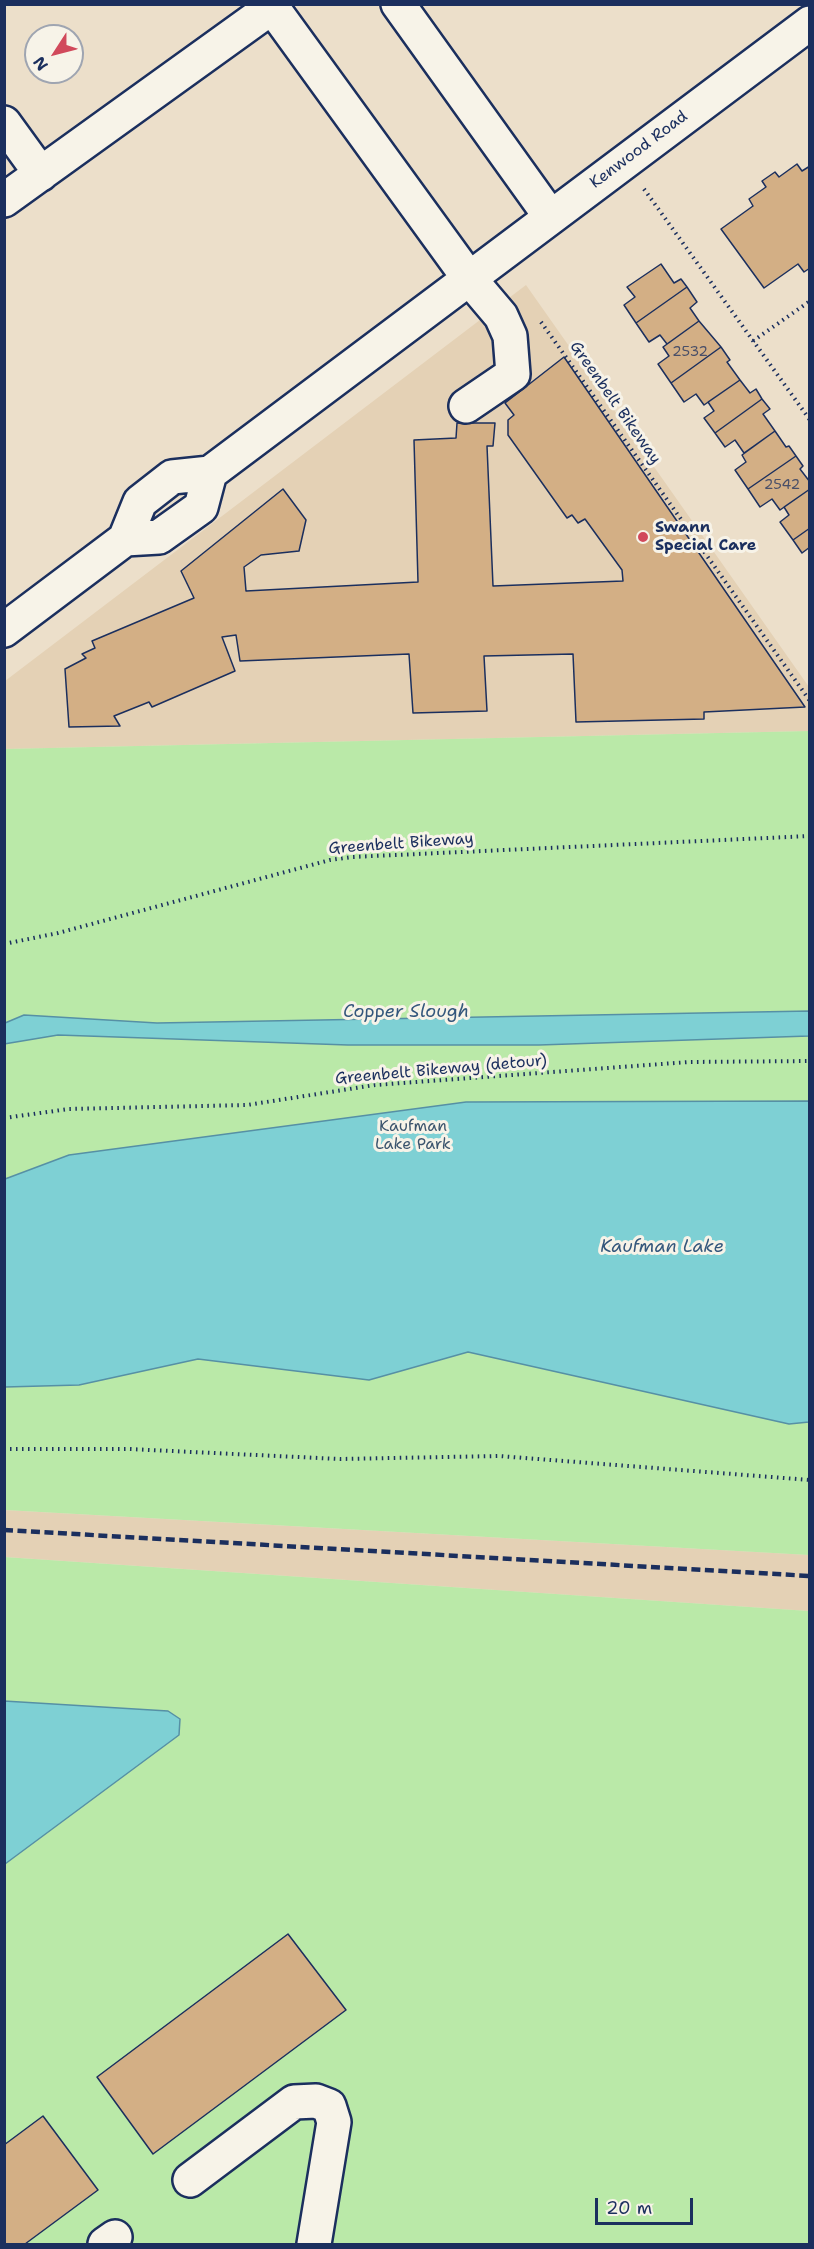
<!DOCTYPE html>
<style>
body{margin:0}
#map{position:relative;width:814px;height:2249px;overflow:hidden;background:#ecdfca;font-family:"Shantell Sans",sans-serif}
canvas{display:block}
.frame{position:absolute;inset:0;border:6px solid #1b2f5e;pointer-events:none}
.north{position:absolute;left:24px;top:24px;width:60px;height:60px;box-sizing:border-box;background:#f7f3e8;border:2px solid #9fa5b1;border-radius:50%;rotate:234deg;font-size:16px;font-weight:700;line-height:24px;text-align:center;color:#1b2f5e}
.north::after{content:'';display:block;margin:auto;width:21px;height:27px;background:#d1495b;clip-path:polygon(50% 0,100% 100%,50% 72%,0 100%)}
.scale{position:absolute;left:595px;top:2198px;width:98px;height:27px;box-sizing:border-box;border:3px solid #1b2f5e;border-top:0;padding-left:8px;font-size:18px;line-height:21px;white-space:nowrap;color:#1b2f5e;-webkit-text-stroke:4px #f7f3e8;paint-order:stroke}
</style>
<div id="map">
<canvas width="814" height="2249"></canvas>
<div class="frame"></div>
<div class="north">N</div>
<div class="scale">20 m</div>
</div>
<script>
const context = document.querySelector('canvas').getContext('2d');
context.lineJoin = 'round';
function fill(path, color) {
  context.fillStyle = color;
  context.fill(path, 'evenodd');
}
function trace(path, color, width, dash) {
  context.strokeStyle = color;
  context.lineWidth = width;
  context.lineCap = dash ? 'butt' : 'round';
  context.setLineDash(dash || []);
  context.stroke(path);
}
function label(font, color, halo, rows, align = 'center') {
  context.font = font + ' "Shantell Sans",sans-serif';
  context.lineWidth = 6;
  context.setLineDash([]);
  context.textBaseline = 'middle';
  context.strokeStyle = halo;
  context.fillStyle = color;
  for (const [text, x, y, turn = 0] of rows) {
    context.save();
    context.translate(x, y);
    context.rotate((+turn || 0) * Math.PI / 180);
    context.textAlign = isNaN(turn) ? turn : align;
    if (halo) context.strokeText(text, 0, 0);
    context.fillText(text, 0, 0);
    context.restore();
  }
}
const built = new Path2D(`
 M526,285L809,687V731L5,749V681Z
 M4,1510L809,1555V1611L5,1557Z`);
const green = new Path2D(`
 M809,731V1555L5,1510L4,749Z
 M4,1557L809,1611V2244H5Z`);
const water = new Path2D(`
 M810,1011L809,1036L539,1045H348L58,1035L4,1044L5,1023L24,1015L157,1023Z
 M809,1101V1422L789,1424L468,1352L369,1380L198,1359L79,1385L5,1387V1179L69,1155L466,1102Z
 M4,1701L168,1711L180,1719L179,1735L5,1864Z`);
const building = new Path2D(`
 M797,164L802,171L810,166V268L804,272L798,264L764,288L721,229L753,206L749,199L766,187L762,181L775,172L779,177Z
 M661,264L674,283L681,279L687,287L636,323L624,305L635,297L627,287Z
 M687,287L697,302L690,308L699,321L667,344L660,335L649,342L636,323Z
 M699,321L721,347L671,383L658,364L669,356L663,347Z
 M721,347L730,360L727,362L740,380L704,405L696,394L684,402L671,383Z
 M564,357L805,707L704,712V719L576,722L573,654L484,656L487,711L413,713L409,654L240,661L236,635L222,637L235,671L152,707L149,702L114,716L120,726L69,727L65,669L86,658L82,654L95,648L92,641L194,598L181,571L283,489L306,520L299,551L261,555L244,567L246,591L418,582L414,440L456,438L457,423H495L493,446H487L493,586L623,581L622,570L585,519L578,523L572,515L567,518L508,435V420L514,415L505,403Z
 M740,380L750,393L756,389L762,399L715,433L704,418L714,411L708,402Z
 M762,399L770,409L763,414L775,431L744,453L735,440L725,447L715,433Z
 M775,431L786,447L789,446L796,456L748,489L735,470L746,462L742,455Z
 M796,456L803,466L800,469L810,482V489L780,510L772,499L760,507L748,489Z
 M810,489V528L793,540L780,522L789,515L784,507Z
 M810,528V547L802,553L793,540Z
 M288,1934L346,2010L153,2154L97,2077Z
 M43,2116L98,2190L25,2244H4V2145Z`);
const path = new Path2D(`
 M644,189L810,420
 M541,322L810,701
 M753,341L810,301
 M4,944L58,933L330,860L352,857L810,836
 M4,1118L69,1109L247,1105L375,1085L689,1062L810,1061
 M4,1449H129L340,1459L499,1456L810,1480`);
const minor = new Path2D(`
 M398,4L550,216
 M4,123L41,174
 M4,200L272,7L468,277L501,316L510,336L513,374L466,406
 M125,539L159,537L201,507L210,473
 M4,630L125,539L140,502L172,477L210,473L810,23
 M190,2180L294,2102L316,2101L329,2106L334,2122L314,2244
 M105,2244L115,2237`);
const rail = new Path2D(`
 M4,1530L810,1576`);
const markers = [
 [643,537,6,"#d1495b"]
];
const numberNames = [
 ["2532",690,352],
 ["2542",782,485]
];
const streetNames = [
 ["Kenwood Road",639,150,-37],
 ["Greenbelt Bikeway",615,403,55],
 ["Greenbelt Bikeway",401,844,-4],
 ["Greenbelt Bikeway (detour)",441,1070,-5]
];
const poiNames = [
 ["Swann",655,528],
 ["Special Care",655,546]
];
const parkNames = [
 ["Kaufman",413,1127],
 ["Lake Park",413,1145]
];
const waterNames = [
 ["Copper Slough",406,1012],
 ["Kaufman Lake",662,1247]
];
fill(built, '#e4d1b5');
fill(green, '#bae9a8');
fill(water, '#7ed0d4');
trace(water, '#5690a5', 1.5);
fill(building, '#d3af85');
trace(building, '#1b2f5e', 1.5);
trace(minor, '#1b2f5e', 38);
trace(path, '#1b2f5e', 4, [1.5, 4.5]);
trace(minor, '#f7f3e8', 33);
trace(rail, '#1b2f5e', 4.5, [9, 4.5]);
for (const [x, y, r, color] of markers) {
  const dot = new Path2D();
  dot.arc(x, y, r, 0, 2 * Math.PI);
  context.fillStyle = color;
  context.fill(dot);
  trace(dot, '#f7f3e8', 2);
}
label('14px', '#494f68', null, numberNames);
label('16px', '#1b2f5e', '#f7f3e8', streetNames);
label('bold 16px', '#1b2f5e', '#f7f3e8', poiNames, 'left');
label('16px', '#3b546d', '#f7f3e8', parkNames);
label('italic 18px', '#34577c', '#f7f3e8', waterNames);
</script>
